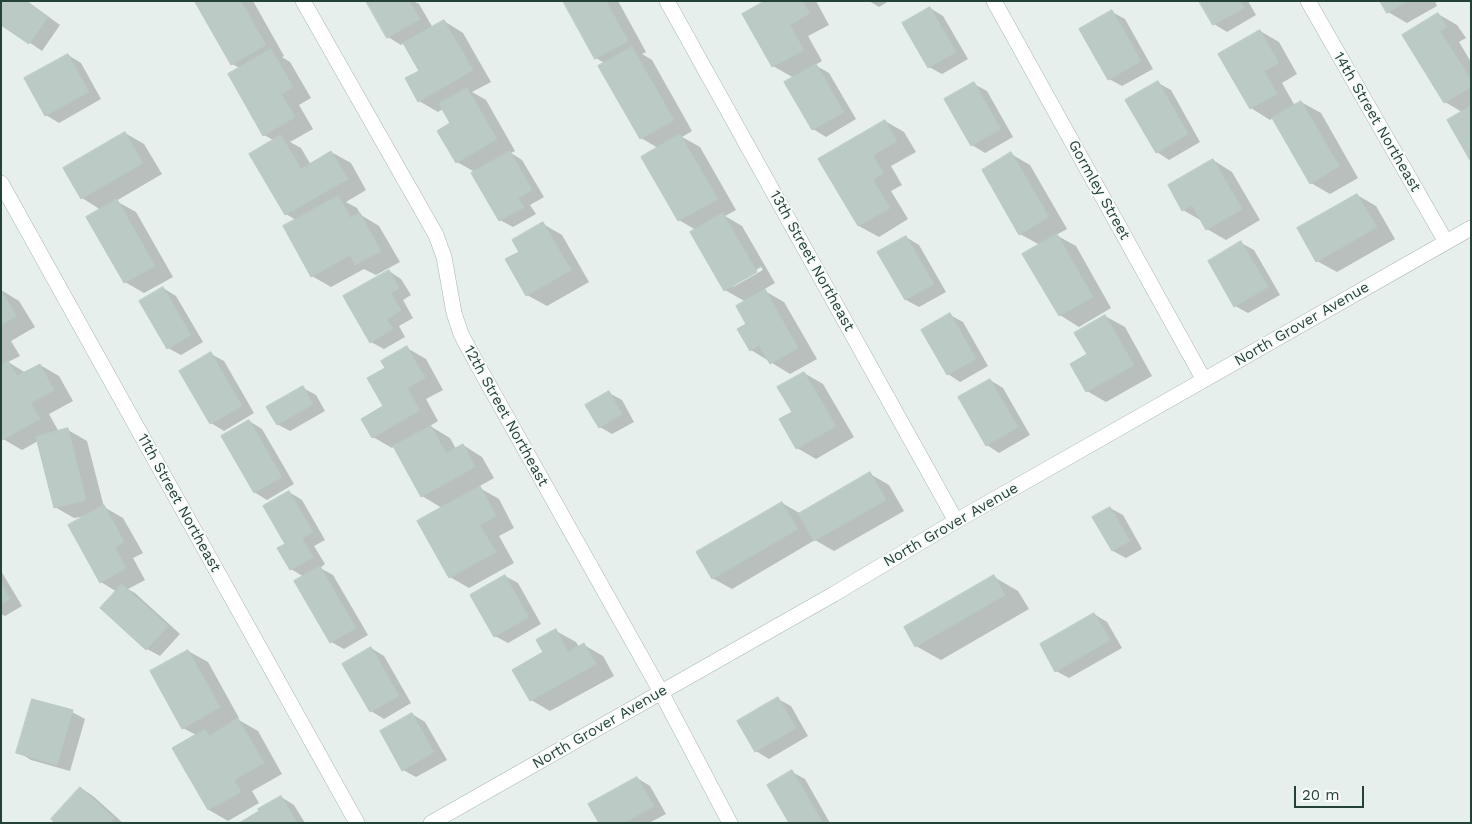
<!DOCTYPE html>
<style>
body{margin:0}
#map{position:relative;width:1472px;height:824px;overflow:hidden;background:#e6efeb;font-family:"Work Sans",sans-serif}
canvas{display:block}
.frame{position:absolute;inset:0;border:2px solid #24423a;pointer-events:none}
.scale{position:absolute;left:1294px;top:786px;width:70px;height:22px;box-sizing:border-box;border:2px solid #24423a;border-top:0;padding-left:6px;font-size:15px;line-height:18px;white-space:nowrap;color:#24423a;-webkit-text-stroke:4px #f7fbf9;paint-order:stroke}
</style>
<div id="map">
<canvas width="1472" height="824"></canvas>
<div class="frame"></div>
<div class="scale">20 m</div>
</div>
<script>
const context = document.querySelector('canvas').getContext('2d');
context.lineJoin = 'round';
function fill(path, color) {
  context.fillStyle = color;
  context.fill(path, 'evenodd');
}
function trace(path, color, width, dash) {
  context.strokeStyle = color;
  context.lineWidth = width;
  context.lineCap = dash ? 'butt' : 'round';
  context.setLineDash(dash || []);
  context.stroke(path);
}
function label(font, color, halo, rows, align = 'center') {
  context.font = font + ' "Work Sans",sans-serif';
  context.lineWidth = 4;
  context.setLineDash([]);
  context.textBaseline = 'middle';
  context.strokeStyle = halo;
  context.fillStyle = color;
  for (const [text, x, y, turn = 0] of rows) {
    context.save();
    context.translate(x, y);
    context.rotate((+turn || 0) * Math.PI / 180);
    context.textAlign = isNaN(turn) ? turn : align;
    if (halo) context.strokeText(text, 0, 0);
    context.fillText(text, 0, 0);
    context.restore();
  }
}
const shadow = new Path2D(`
 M1,1H27L60,25L42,51L1,23Z
 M199,1H253L284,56L282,57L290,62L311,98L299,105L313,129L290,142L301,148L311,165L331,152L351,163L366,190L346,202L357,208L361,215L379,226L400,262L376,275L364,269L331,287L312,276L296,220L286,214L251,155L275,141L264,135L240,68L232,64Z
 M367,1H413L419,4L433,28L444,21L463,33L491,82L472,92L486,100L515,151L511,153L522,160L544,197L530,205L536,214L513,227L500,220L475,172L457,162L452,124L443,109L438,112L419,101L420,71L404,43L401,45L388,37Z
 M564,1H618L646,52L642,54L652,60L692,131L682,137L700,147L736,210L725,216L742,226L775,283L763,290L784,302L817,359L790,374L751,350L746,302L725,290L696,230L679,220L643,157L658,148L641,138L606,64L596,58ZM761,267L763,270L733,287V284Z
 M767,1H816L829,25L808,36L822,61L815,65L829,73L856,119L826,137L813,129L794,78L773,66Z
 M869,1H889L879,7Z
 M1200,1H1248L1256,15L1227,32L1214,24Z
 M1381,1H1435L1437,6L1407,23L1388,12Z
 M930,8L943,16L968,59L942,74L929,67Z
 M1112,12L1125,19L1153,69L1122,86L1109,79Z
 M1438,14L1457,25L1466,38L1459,42L1471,62V159L1462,112L1445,102Z
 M1260,31L1279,42L1297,74L1282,83L1295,106L1301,102L1321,113L1358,178L1330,194L1311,183L1273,118L1270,120L1251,108Z
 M68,55L81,63L101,99L59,123L46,115Z
 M1158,83L1171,90L1200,142L1169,160L1157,152Z
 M974,84L987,91L1013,137L985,153L972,145Z
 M885,121L904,132L916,152L891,166L902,185L891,191L908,219L879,237L859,226L820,159Z
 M125,133L144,144L162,174L116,201L136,212L173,277L144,293L125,282L101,210L82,198Z
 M1011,154L1030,165L1067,229L1056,235L1076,246L1111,308L1079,327L1060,315L1040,245L1020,234Z
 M1213,160L1232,172L1260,220L1226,240L1207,229L1202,221L1183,210Z
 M1357,195L1376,206L1395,239L1337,272L1317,261Z
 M543,224L562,235L589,282L547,306L527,295L520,252Z
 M906,237L919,245L946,292L919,307L906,300L879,253Z
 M1241,243L1254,250L1280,295L1248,313L1235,306Z
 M389,271L401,279L411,295L403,300L413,318L399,326L405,337L384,349L371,342Z
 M163,288L176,296L203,342L181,355L168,348Z
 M1,290L19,301L35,327L11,341L20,356L8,362L26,373L40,365L59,376L73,401L49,414L59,432L68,430L87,441L104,507L123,518L143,553L133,558L145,580L128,589L135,593L180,634L160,656L147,649L102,608L117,592L101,582L86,516L74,518L55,507L38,441L22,450L3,439L1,435Z
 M950,315L963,322L988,366L960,382L948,374Z
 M1105,316L1125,327L1152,376L1106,402L1087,391L1088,355Z
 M407,348L426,359L443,390L426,399L438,421L430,426L450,438L456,449L463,445L482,457L494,478L478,487L499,499L514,528L499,536L514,563L469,588L450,577L442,508L422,496L394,446L392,448L373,437L385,407L387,368Z
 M211,354L224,361L254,413L224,431L211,423Z
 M804,373L823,384L854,437L816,459L797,448Z
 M990,380L1003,388L1030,435L999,453L987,445Z
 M303,388L316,395L325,411L290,431L277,424Z
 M609,393L622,400L634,422L612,434L600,427Z
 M249,421L262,429L294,484L267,500L254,492Z
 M870,474L889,485L904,511L834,551L815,540L732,589L712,578L782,503L801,514Z
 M289,492L302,500L325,540L314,546L325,564L320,568L333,575L368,635L344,649L331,642L304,577L291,569L286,544Z
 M1110,508L1123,515L1142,549L1126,558L1113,551L1094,517Z
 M1,571L22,606L5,616L1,614Z
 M505,576L518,583L541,624L508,643L495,636Z
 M994,577L1018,591L1029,609L941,660L916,646Z
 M1094,614L1107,622L1122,648L1069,678L1056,671Z
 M556,631L576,642L579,647L584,645L603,656L614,676L550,711L531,700L545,653Z
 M371,648L384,656L411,703L384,719L371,711Z
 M188,651L208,662L239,718L237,719L258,731L282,774L252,791L259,803L228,821L209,810L196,735L183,728Z
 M778,699L791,706L808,736L769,759L756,751Z
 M72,712L85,719L70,771L31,760L18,752Z
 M412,714L425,722L447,760L416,777L403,770Z
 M792,772L805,779L830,823H791Z
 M637,778L650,786L666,814L649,823H600Z
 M81,788L93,796L123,823H57Z
 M281,797L294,805L305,823H242Z`);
const building = new Path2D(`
 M1,1H26L48,17L29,44L1,25Z
 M196,1H241L266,45L231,65L195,2Z
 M366,1H409L420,19L387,38Z
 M563,1H606L628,41L595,59Z
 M765,1H803L810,13L790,25L804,50L772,67L742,14Z
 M1199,1H1240L1244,8L1213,25Z
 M1380,1H1408L1387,13Z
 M930,7L956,52L928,68L902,23Z
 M1112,10L1141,61L1108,80L1079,29Z
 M1438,13L1447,27L1440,31L1471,80V87L1444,103L1402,35Z
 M444,20L473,70L418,102L405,78L419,71L403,43Z
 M1260,30L1279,63L1264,71L1277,94L1250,109L1218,54Z
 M632,47L674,120L640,139L598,66Z
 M271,49L293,87L281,94L295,117L263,136L228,74Z
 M68,54L89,92L45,116L24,78Z
 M816,64L844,112L812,130L784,82Z
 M1158,81L1188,134L1156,153L1125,100Z
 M974,82L1001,129L971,146L944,99Z
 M467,88L497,139L456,163L437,131L450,123L439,104Z
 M1301,101L1339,166L1310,184L1272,118Z
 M1471,106V162L1447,120Z
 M885,120L897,141L873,155L883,173L873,180L890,208L858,226L818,159Z
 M125,132L143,163L81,199L63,168Z
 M680,134L718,199L678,221L641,157Z
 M281,135L301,169L331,151L348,179L285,215L249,154Z
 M510,151L532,190L518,198L524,207L499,221L471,173Z
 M1011,152L1049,217L1019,235L982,170Z
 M1213,159L1242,209L1206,230L1192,205L1182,211L1168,185Z
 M1357,194L1377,227L1316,262L1297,228Z
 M338,196L351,218L360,213L381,251L355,265L350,255L311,277L283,226Z
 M117,199L155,266L124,283L86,217Z
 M723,213L757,272L724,291L690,232Z
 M543,222L571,270L526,296L505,259L519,252L512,240Z
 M1057,234L1093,297L1059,316L1022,254Z
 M906,236L934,284L905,300L877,252Z
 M1241,241L1268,287L1234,307L1208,261Z
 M389,270L399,288L391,293L401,310L387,319L393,329L370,343L343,296Z
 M163,287L191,335L167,349L139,301Z
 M765,289L798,348L770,364L759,345L750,351L737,329L746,324L736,306Z
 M1,290L16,316L1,325Z
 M950,313L976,359L947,375L921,330Z
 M1105,315L1134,365L1086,392L1070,364L1087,354L1074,333Z
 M407,346L425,378L407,388L420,410L372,438L361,419L383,406L367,378L385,368L381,361Z
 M211,352L242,406L210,424L179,371Z
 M8,361L17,376L40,364L54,390L31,403L40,419L2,440L1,365Z
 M804,372L836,426L796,449L779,419L792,412L777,387Z
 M990,379L1018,427L986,446L958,397Z
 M303,386L313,404L277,425L266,407Z
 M609,391L622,414L599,428L585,405Z
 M249,420L282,477L254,493L221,436Z
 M431,426L446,453L463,444L475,467L421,497L393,446Z
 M68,428L86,500L54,508L36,437Z
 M870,472L886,500L814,541L798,514Z
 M480,486L496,516L480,525L496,552L449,578L417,521Z
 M289,491L313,532L302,538L313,557L290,570L277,548L285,544L263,506Z
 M782,502L798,529L712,579L696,552Z
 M104,505L124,542L115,547L126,568L100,583L68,525Z
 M1110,507L1130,541L1112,551L1092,517Z
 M320,566L356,628L330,643L294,581Z
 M505,575L529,617L494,637L470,595Z
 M994,575L1005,595L915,647L904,627Z
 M1,583L10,599L1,604Z
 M122,584L168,626L146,650L100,608Z
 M1094,613L1110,640L1055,672L1040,644Z
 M556,629L568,652L584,643L596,664L530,701L512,670L543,652L536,640Z
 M371,647L399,696L370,712L342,664Z
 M188,650L220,707L182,729L150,671Z
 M778,697L796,728L755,752L737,721Z
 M32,699L73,710L57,765L16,753Z
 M412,713L434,752L402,771L380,731Z
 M238,718L264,763L234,780L241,792L208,810L172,748L205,729L209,736Z
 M792,770L823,823H789L767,785Z
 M637,777L654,806L624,823H599L588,804Z
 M80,787L114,818L110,823H55L51,819Z
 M281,796L297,823H239L259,811L258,809Z`);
const minor = new Path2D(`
 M303,1L436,235L444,257L454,313L461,334L477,364L661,692L730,823
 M667,1L956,521
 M994,1L1204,380
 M1308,1L1446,242
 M1,183L357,823
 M431,823L834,594L956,521L1471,228`);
const streetNames = [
 ["14th Street Northeast",1377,122,60],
 ["Gormley Street",1099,190,61],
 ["13th Street Northeast",812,261,61],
 ["North Grover Avenue",1302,324,-30],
 ["12th Street Northeast",506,416,61],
 ["11th Street Northeast",179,503,61],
 ["North Grover Avenue",951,525,-30],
 ["North Grover Avenue",600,727,-30]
];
fill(shadow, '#0003');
fill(building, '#bbcac4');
trace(building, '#b8c9c2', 1);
trace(minor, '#a8b8b2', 16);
trace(minor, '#fff', 15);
label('15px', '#24423a', '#f7fbf9', streetNames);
</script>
